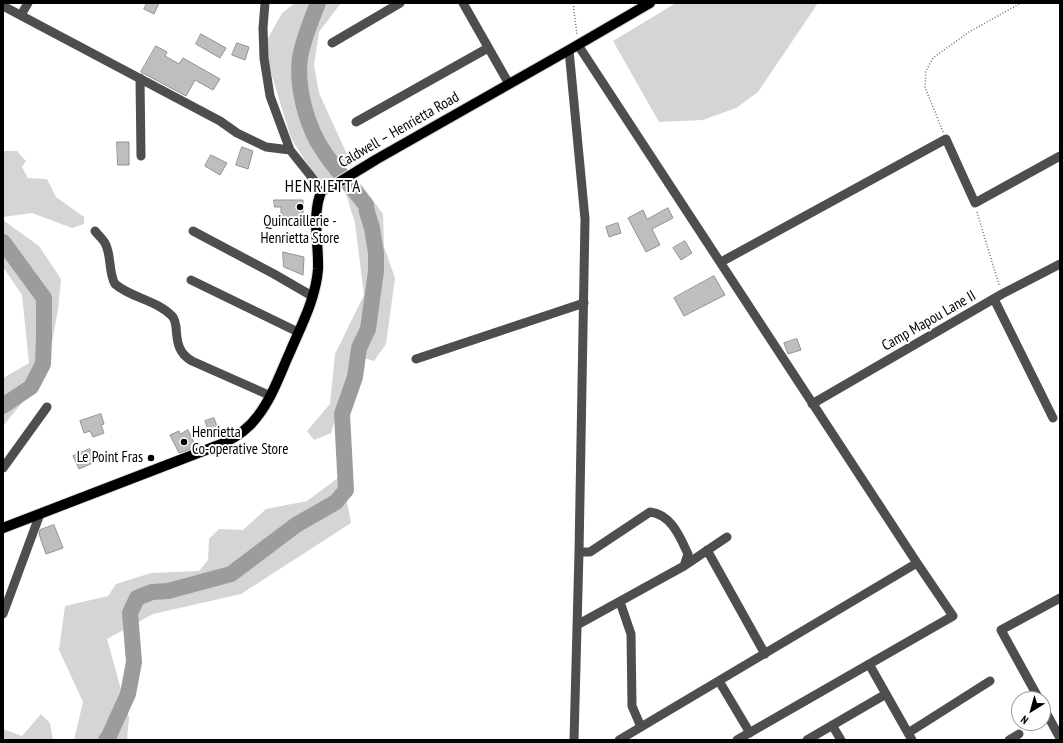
<!DOCTYPE html>
<meta charset="utf-8">
<style>
body{margin:0}
#map{position:relative;width:1063px;height:743px;overflow:hidden;background:#fff;font-family:"PT Sans Narrow",sans-serif}
canvas{display:block}
.frame{position:absolute;inset:0;border:4px solid #000;pointer-events:none}
.north{position:absolute;left:1011px;top:691px;width:40px;height:40px;box-sizing:border-box;background:#fff;border:1px solid #999;border-radius:50%;rotate:217deg;font-size:11px;font-weight:700;line-height:16px;text-align:center;color:#000}
.north::after{content:'';display:block;margin:auto;width:14px;height:18px;background:#000;clip-path:polygon(50% 0,100% 100%,50% 72%,0 100%)}
</style>
<div id="map">
<canvas width="1063" height="743"></canvas>
<div class="frame"></div>
<div class="north">N</div>
</div>
<script>
const context = document.querySelector('canvas').getContext('2d');
context.lineJoin = 'round';
function fill(path, color) {
  context.fillStyle = color;
  context.fill(path, 'evenodd');
}
function trace(path, color, width, dash) {
  context.strokeStyle = color;
  context.lineWidth = width;
  context.lineCap = dash ? 'butt' : 'round';
  context.setLineDash(dash || []);
  context.stroke(path);
}
function label(font, color, halo, rows, align = 'center') {
  context.font = font + ' "PT Sans Narrow",sans-serif';
  context.lineWidth = 4;
  context.setLineDash([]);
  context.textBaseline = 'middle';
  context.strokeStyle = halo;
  context.fillStyle = color;
  for (const [text, x, y, turn = 0] of rows) {
    context.save();
    context.translate(x, y);
    context.rotate((+turn || 0) * Math.PI / 180);
    context.textAlign = isNaN(turn) ? turn : align;
    if (halo) context.strokeText(text, 0, 0);
    context.fillText(text, 0, 0);
    context.restore();
  }
}
const green = new Path2D(`
 M295,3H341L319,32L314,65L319,93L350,161L336,176L323,182L311,170L291,138L268,63L267,40L282,13Z
 M676,3H818L758,92L736,108L703,120L659,122L613,41Z
 M3,151H17L26,161L22,167L28,178L47,179L56,197L84,217V224L72,228L32,213L3,217Z
 M355,182L361,184L383,214L384,247L395,278L386,344L374,361L354,355L331,433L314,440L307,431L330,404L335,354L364,295L355,223L346,194Z
 M3,220L39,246L61,279L58,310L46,374L3,426V380L5,377L29,363L22,295L3,267Z
 M342,475L351,523L241,594L153,614L107,639L129,718L127,740H74L83,702L59,650L65,606L108,596L116,584L151,573L199,571L208,560L209,539L219,529L243,530L266,509L307,501Z
 M41,714L50,723L53,740H3V729L22,736Z`);
const river = new Path2D(`
 M3,242L44,298V338L43,364L31,387L3,406
 M106,740L109,736L128,694L134,662L130,613L137,598L152,592L168,591L231,574L296,525L336,502L346,490L342,414L355,377L359,348L368,329L376,271V253L372,228L367,212L366,205C352,187 336,170 324,152C307,128 296,87 300,58C303,39 311,21 318,3`);
const building = new Path2D(`
 M147,3H159L154,14L144,9Z
 M201,34L226,48L220,58L196,44Z
 M237,43L249,47L245,60L232,55Z
 M156,46L167,52L165,56L179,64L183,58L220,79L213,90L195,80L186,96L141,72Z
 M117,142H129V165H118Z
 M242,147L253,151L248,169L236,165Z
 M211,155L227,163L220,175L205,166Z
 M274,200H303V217H281V207H275Z
 M668,208L673,218L652,229L660,245L646,252L628,218L643,210L647,219Z
 M618,223L621,233L609,237L606,227Z
 M685,241L692,253L681,260L673,248Z
 M283,252L304,257L303,275L284,267Z
 M714,276L725,295L684,316L674,298Z
 M797,339L801,350L788,354L784,343Z
 M101,414L104,424L101,425L104,433L93,437L90,431L84,433L80,421Z
 M214,418L219,432L210,435L205,421Z
 M188,430L196,447L179,453L170,435L179,431L180,434Z
 M90,449L95,462L79,469L73,456Z
 M54,525L63,548L46,554L39,534L40,530Z`);
const path = new Path2D(`
 M573,3L577,35
 M943,132L925,87L926,71L933,58L969,32L1021,3
 M977,212L999,285`);
const minor = new Path2D(`
 M265,3L263,28L264,58L270,96L290,150L322,190
 M463,3L509,84
 M3,6L220,121L237,133L266,147L290,150
 M21,15L28,3
 M332,43L400,3
 M578,45L917,563L953,616L737,740
 M569,50L585,219L579,552L574,740
 M140,78L141,156
 M356,122L488,48
 M95,231C98,235 103,239 105,243C112,256 108,272 115,284C131,298 157,300 172,316C175,319 175,322 176,327C177,342 178,353 192,361L271,396
 M193,231L274,274L312,296
 M721,262L946,139L975,203L1060,156
 M191,280L298,332
 M994,299L1053,418
 M416,359L584,303
 M812,404L1002,294L1060,264
 M3,468L47,407
 M707,550L765,654
 M579,552H590L650,512C671,514 680,537 688,554L684,566
 M620,602L631,634L632,706L641,727
 M3,614L40,514
 M577,625L684,566L727,537
 M869,664L912,740
 M719,681L750,733
 M1039,699L1001,630L1060,598
 M1043,707L1060,738
 M832,725L841,740
 M908,733L990,681
 M619,740L917,563
 M807,740L886,694
 M1009,740L1019,734`);
const major = new Path2D(`
 M3,528L224,443C236,437 249,428 257,417C272,398 280,374 290,352C301,326 316,298 318,269C319,243 311,214 322,190L331,187L377,159L569,50L650,3`);
const markers = [
 [300,207,4,"#000"],
 [184,442,4,"#000"],
 [151,458,4,"#000"]
];
const streetNames = [
 ["Caldwell – Henrietta Road",399,130,-30],
 ["Camp Mapou Lane II",929,321,-30]
];
const poiNames = [
 ["Quincaillerie -",300,222],
 ["Henrietta Store",300,239],
 ["Henrietta",192,433,"left"],
 ["Co-operative Store",192,450,"left"],
 ["Le Point Fras",143,458,"right"]
];
const quarterNames = [
 ["HENRIETTA",323,187]
];
fill(green, '#d5d5d5');
trace(river, '#9c9c9c', 16);
fill(building, '#bebebe');
trace(building, '#929292', 1);
trace(major, '#dbdbdb', 12);
trace(path, '#707070', 1.5, [1, 2]);
trace(minor, '#4e4e4e', 9);
trace(major, '#000', 10);
for (const [x, y, r, color] of markers) {
  const dot = new Path2D();
  dot.arc(x, y, r, 0, 2 * Math.PI);
  context.fillStyle = color;
  context.fill(dot);
  trace(dot, '#fff', 1.5);
}
label('15px', '#000', '#fff', streetNames);
label('15px', '#000', '#fff', poiNames);
context.letterSpacing = '1px';
label('17px', '#000', '#fff', quarterNames);
context.letterSpacing = '0px';
</script>
